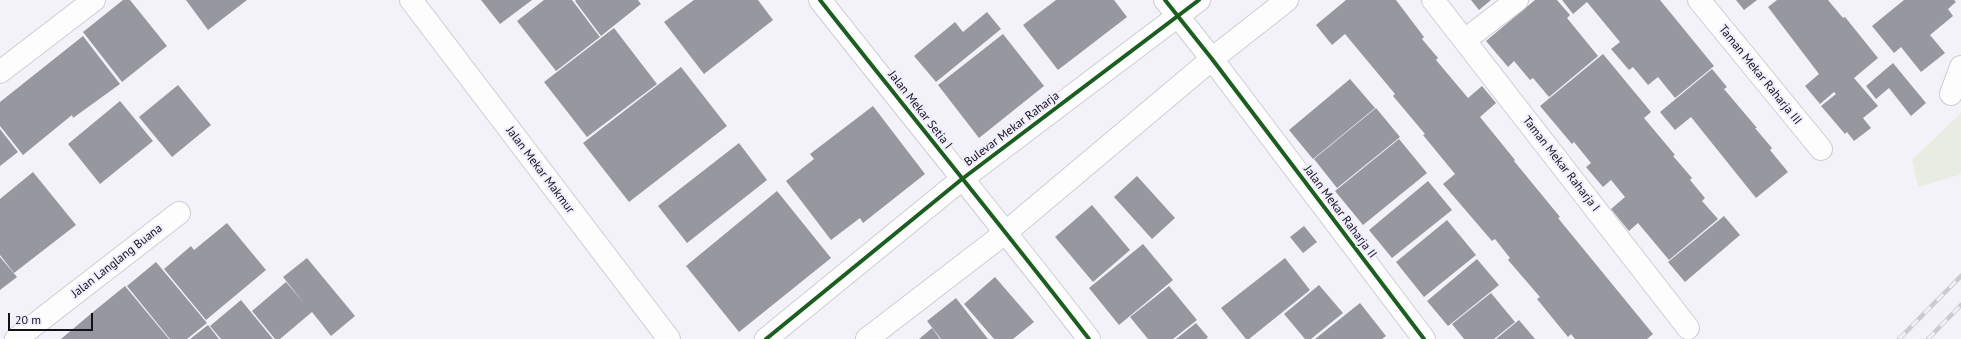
<!DOCTYPE html>
<style>
body{margin:0}
#map{position:relative;width:1961px;height:339px;overflow:hidden;background:#f2f2f8;font-family:"PT Sans",sans-serif}
canvas{display:block}
.scale{position:absolute;left:8px;top:313px;width:85px;height:18px;box-sizing:border-box;border:2px solid #13121a;border-top:0;padding-left:5px;font-size:12px;line-height:14px;white-space:nowrap;color:#13121a;-webkit-text-stroke:3px #f0eefc;paint-order:stroke}
</style>
<div id="map">
<canvas width="1961" height="339"></canvas>
<div class="scale">20 m</div>
</div>
<script>
const context = document.querySelector('canvas').getContext('2d');
context.lineJoin = 'round';
function fill(path, color) {
  context.fillStyle = color;
  context.fill(path, 'evenodd');
}
function trace(path, color, width, dash) {
  context.strokeStyle = color;
  context.lineWidth = width;
  context.lineCap = dash ? 'butt' : 'round';
  context.setLineDash(dash || []);
  context.stroke(path);
}
function label(font, color, halo, rows, align = 'center') {
  context.font = font + ' "PT Sans",sans-serif';
  context.lineWidth = 4;
  context.setLineDash([]);
  context.textBaseline = 'middle';
  context.strokeStyle = halo;
  context.fillStyle = color;
  for (const [text, x, y, turn = 0] of rows) {
    context.save();
    context.translate(x, y);
    context.rotate((+turn || 0) * Math.PI / 180);
    context.textAlign = isNaN(turn) ? turn : align;
    if (halo) context.strokeText(text, 0, 0);
    context.fillText(text, 0, 0);
    context.restore();
  }
}
const green = new Path2D(`
 M1961,113V172L1959,175L1918,187L1912,160Z`);
const building = new Path2D(`
 M123,0H130L167,46L122,82L83,32Z
 M186,0H247L208,30Z
 M481,0H532L500,24Z
 M544,0H572L600,37L556,71L517,21Z
 M576,0H638L641,4L601,36L575,1Z
 M694,0H758L773,20L704,74L664,22Z
 M1056,0H1114L1127,17L1058,70L1023,25Z
 M1346,0H1396L1424,37L1422,39L1438,58L1436,60L1468,98L1482,86L1496,103L1480,117L1515,160L1514,161L1560,217L1558,218L1653,334L1647,339H1575L1571,334L1568,337L1537,299L1540,297L1508,260L1510,258L1495,239L1492,241L1443,184L1455,174L1423,135L1425,134L1393,96L1395,94L1345,34L1332,45L1316,25Z
 M1471,0H1491L1479,10Z
 M1535,0H1557L1570,15L1567,18L1598,56L1549,97L1533,78L1530,80L1514,61L1508,67L1486,41Z
 M1562,0H1660L1714,66L1675,98L1658,77L1648,85L1633,67L1629,70L1611,49L1620,42L1587,2L1573,14Z
 M1736,0H1757L1744,10Z
 M1777,0H1828L1843,18L1845,17L1878,58L1854,78L1878,106L1863,118L1871,128L1854,141L1847,132L1845,134L1821,106L1836,94L1834,92L1820,104L1805,86L1819,74L1768,7Z
 M1904,0H1954L1956,2L1948,9L1953,16L1930,35L1945,53L1921,72L1901,47L1894,53L1872,26Z
 M987,12L1001,29L936,82L914,56L955,22L963,32Z
 M614,28L657,84L587,137L544,82Z
 M1003,34L1044,86L979,138L938,85Z
 M83,36L120,84L73,118L72,115L23,155L0,126V102Z
 M1603,54L1651,112L1644,118L1675,155L1673,156L1692,178L1690,180L1705,198L1702,201L1718,219L1669,260L1638,223L1629,231L1611,209L1625,197L1611,180L1603,187L1586,167L1591,163L1574,142L1572,144L1540,106Z
 M1893,63L1926,103L1911,116L1889,88L1876,99L1866,86Z
 M681,67L727,126L629,202L583,143Z
 M1712,69L1727,87L1724,89L1757,128H1755L1772,148L1770,150L1788,172L1756,198L1691,117L1675,130L1660,112Z
 M1350,79L1375,108L1313,159L1289,130Z
 M178,85L211,125L172,157L139,117Z
 M120,101L153,141L100,184L68,144Z
 M873,106L925,174L863,223L860,218L831,240L786,181L814,159L810,154Z
 M1376,108L1400,137L1337,188L1314,159Z
 M0,129L18,152L0,166Z
 M1399,139L1427,173L1363,225L1335,191Z
 M739,143L767,180L687,243L658,206Z
 M33,172L76,225L14,273L0,255V199Z
 M1137,176L1175,218L1152,239L1114,197Z
 M1428,181L1452,210L1392,258L1369,230Z
 M777,191L831,258L739,332L686,266Z
 M1092,205L1130,250L1093,282L1055,237Z
 M1724,216L1740,235L1685,282L1668,262Z
 M1447,220L1476,255L1424,297L1396,262Z
 M227,223L266,270L206,320L164,269L191,246L194,250Z
 M1304,226L1317,242L1303,253L1290,237Z
 M1143,244L1173,280L1119,325L1089,288Z
 M0,257L17,277L0,290Z
 M307,258L355,316L331,336L312,312L280,339H275L252,311L286,282L304,303L283,277Z
 M1285,258L1310,290L1249,339H1246L1221,308Z
 M1477,259L1499,285L1448,326L1427,301Z
 M156,262L207,323L187,339H170L127,286Z
 M995,277L1034,322L1013,339H994L964,304Z
 M1319,285L1343,313L1311,339H1305L1284,314Z
 M125,286L169,339H61L93,312Z
 M1169,286L1197,320L1173,339H1148L1130,317Z
 M1491,293L1515,322L1494,339H1464L1452,324Z
 M956,298L988,339H941L927,321Z
 M241,300L273,339H221L210,326Z
 M1360,303L1386,336L1382,339H1315Z
 M1519,320L1535,339H1496Z
 M1196,323L1208,337L1206,339H1176Z
 M208,325L219,339H190Z
 M932,328L940,339H919Z`);
const minor = new Path2D(`
 M411,0L669,339
 M820,0C909,113 1001,225 1089,339
 M1165,0L1212,59L1424,339
 M1433,0L1688,328
 M1699,0L1821,149
 M1465,40L1517,0
 M0,72L94,0
 M1951,94L1961,67
 M16,339L179,213
 M766,339L962,179L1199,0
 M867,339L1005,233L1212,59L1287,0`);
const rail = new Path2D(`
 M1899,339L1961,276
 M1928,339L1961,305`);
const cycleway = new Path2D(`
 M820,0C909,113 1001,225 1089,339
 M1165,0L1212,59L1424,339
 M766,339L962,179L1199,0`);
const streetNames = [
 ["Taman Mekar Raharja III",1760,75,51],
 ["Jalan Mekar Setia I",920,110,52],
 ["Bulevar Mekar Raharja",1012,129,-37],
 ["Taman Mekar Raharja I",1561,164,52],
 ["Jalan Mekar Makmur",540,170,53],
 ["Jalan Mekar Raharja II",1340,212,53],
 ["Jalan Langlang Buana",117,261,-38]
];
fill(green, '#e9ece0');
fill(building, '#97979f');
trace(minor, '#cdcdd4', 24);
trace(minor, '#fdfdfe', 22);
trace(rail, '#cbcacd', 4.5);
trace(rail, '#f0eefc', 3, [9]);
trace(cycleway, '#1b5e20', 4);
label('12px', '#13121a', '#f0eefc', streetNames);
</script>
